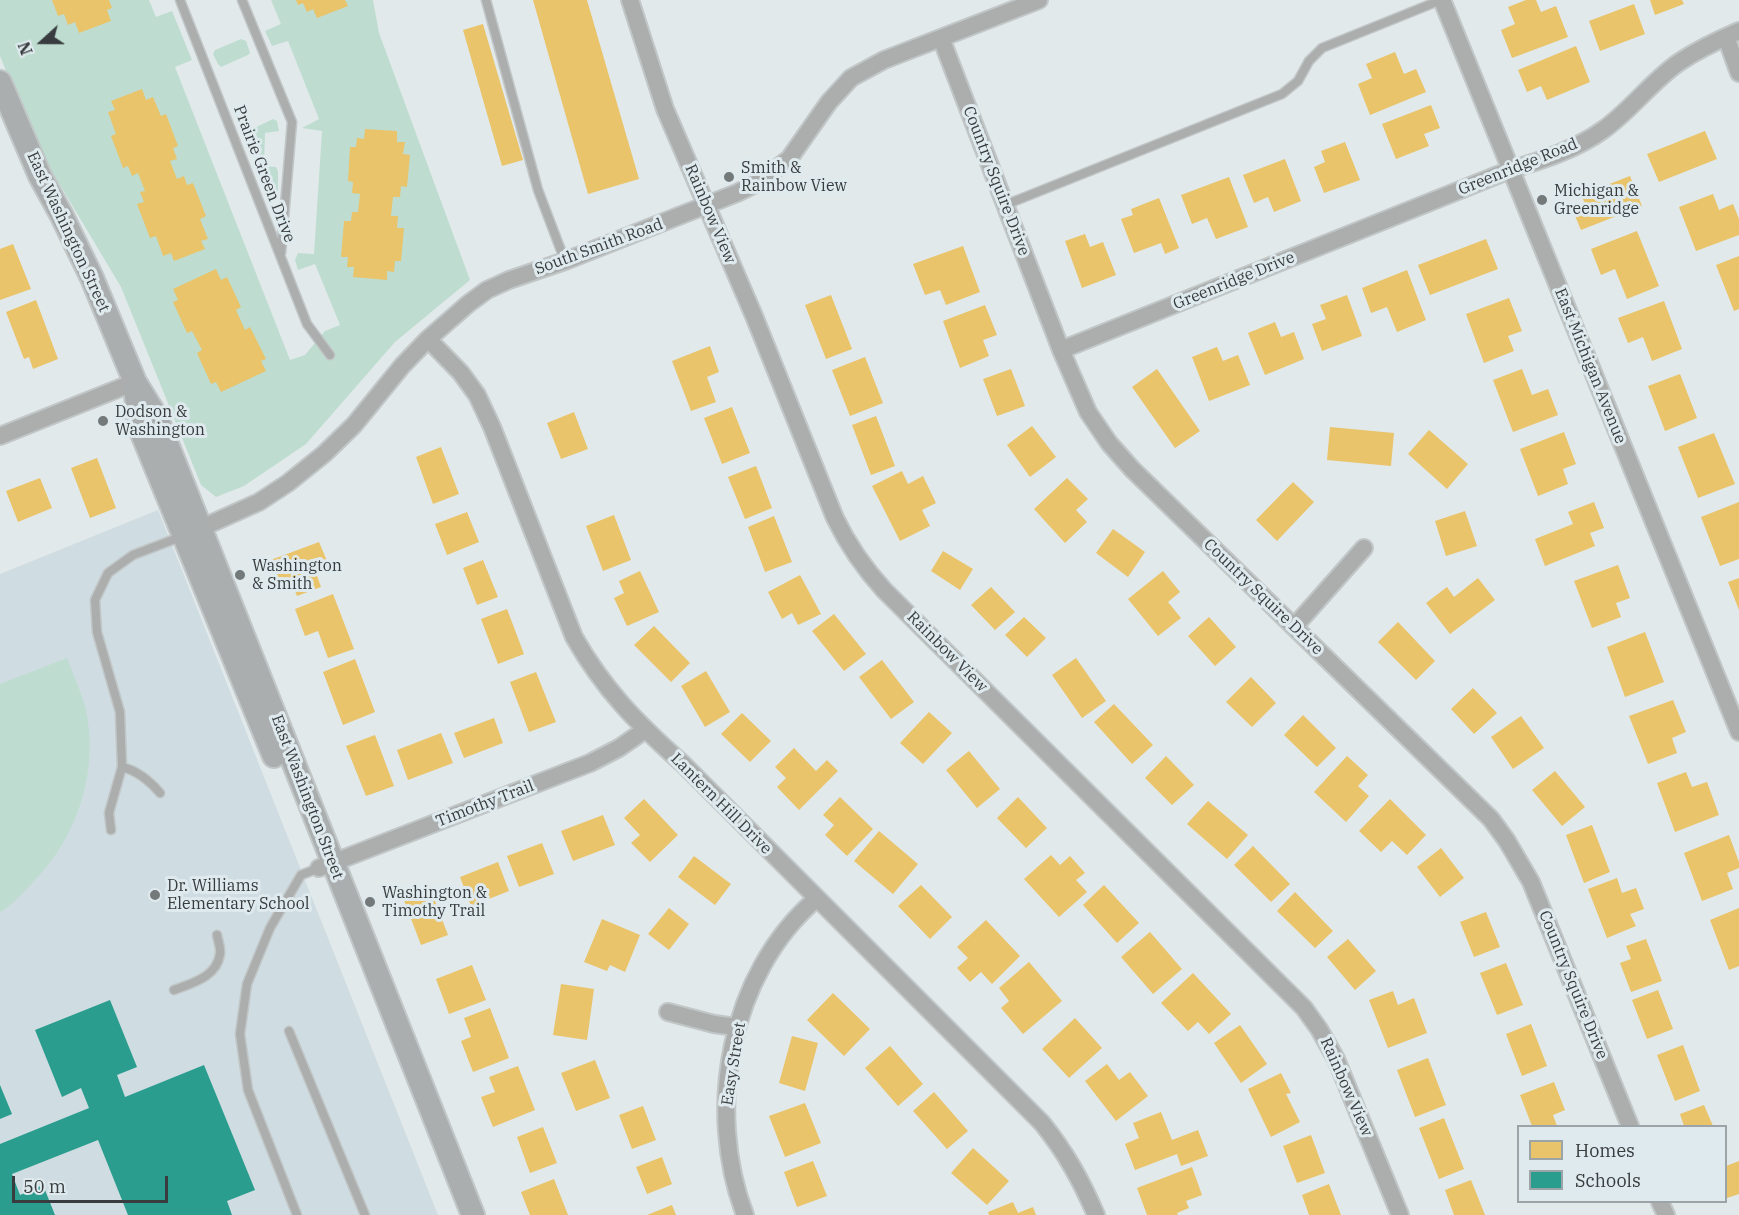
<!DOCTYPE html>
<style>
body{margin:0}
#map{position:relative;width:1739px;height:1215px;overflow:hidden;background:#e2e9ea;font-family:"IBM Plex Serif",serif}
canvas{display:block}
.legend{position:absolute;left:1517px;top:1125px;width:210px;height:78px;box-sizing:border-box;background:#dfeaee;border:2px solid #9ca4a8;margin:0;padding:8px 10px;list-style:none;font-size:18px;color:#383c3e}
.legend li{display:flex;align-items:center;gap:12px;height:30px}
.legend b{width:30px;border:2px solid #9ca4a8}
.north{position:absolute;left:12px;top:12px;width:60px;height:60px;-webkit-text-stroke:4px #dfeaee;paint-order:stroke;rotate:249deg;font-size:16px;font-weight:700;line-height:24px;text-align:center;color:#383c3e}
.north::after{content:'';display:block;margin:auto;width:21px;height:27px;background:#383c3e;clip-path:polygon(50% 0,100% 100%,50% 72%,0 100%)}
.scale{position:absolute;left:12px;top:1176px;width:156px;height:27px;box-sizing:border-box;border:3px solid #383c3e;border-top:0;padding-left:8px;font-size:18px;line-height:21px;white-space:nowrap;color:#383c3e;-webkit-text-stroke:4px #dfeaee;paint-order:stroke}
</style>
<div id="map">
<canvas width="1739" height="1215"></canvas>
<ul class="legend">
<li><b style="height:16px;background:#e9c46a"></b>Homes</li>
<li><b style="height:16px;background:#2a9d8f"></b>Schools</li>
</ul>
<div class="north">N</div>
<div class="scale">50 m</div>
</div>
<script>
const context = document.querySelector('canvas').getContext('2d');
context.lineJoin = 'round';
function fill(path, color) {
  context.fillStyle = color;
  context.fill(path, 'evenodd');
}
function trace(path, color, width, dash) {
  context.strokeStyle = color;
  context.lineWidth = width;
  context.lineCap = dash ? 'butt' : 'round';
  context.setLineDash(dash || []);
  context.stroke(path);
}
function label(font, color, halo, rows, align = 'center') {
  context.font = font + ' "IBM Plex Serif",serif';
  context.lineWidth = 6;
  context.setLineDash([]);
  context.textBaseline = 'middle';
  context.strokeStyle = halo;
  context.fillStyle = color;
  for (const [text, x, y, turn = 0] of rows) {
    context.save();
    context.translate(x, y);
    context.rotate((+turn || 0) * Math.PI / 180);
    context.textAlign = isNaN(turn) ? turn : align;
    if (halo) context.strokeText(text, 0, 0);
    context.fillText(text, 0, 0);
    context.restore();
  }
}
const built = new Path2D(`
 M158,510L438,1215H0V574Z`);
const green = new Path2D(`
 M0,0H149L156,17L172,11L192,60L175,67L290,360L305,355L325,331L340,325L315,264L298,270L295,260L298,253L314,254L322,131L302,128L319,119L288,41L272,46L265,31L281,24L271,0H373L379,33L470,280L395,342L306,444L244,486L216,497L201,485L121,287L36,145L0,56Z
 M241,39L246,41L250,53L248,55L221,67L218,64L213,54L215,50Z
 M273,119L277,121L279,131L265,133L264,166L276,167L278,171V193L271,196L269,194L244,133Z
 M67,658C73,674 80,690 85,706C100,768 78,836 34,881C23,892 13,905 0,912V684Z`);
const homes = new Path2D(`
 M52,0H109L112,8L107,10L111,21L79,33L75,22L68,25L64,14L58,16Z
 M296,0H345L348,6L317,18L313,9L307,12L303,3L298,5Z
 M533,0H587L639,179L588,194Z
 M1526,0H1536L1541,12L1556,6L1568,37L1512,58L1501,30L1515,24L1508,7Z
 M1650,0H1682L1684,4L1655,15Z
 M1634,4L1645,34L1600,51L1589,21Z
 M483,24L523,160L502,166L463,30Z
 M1576,46L1590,82L1547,100L1541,86L1527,92L1518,70Z
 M1395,52L1404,74L1416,69L1426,92L1370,115L1358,84L1372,78L1366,64Z
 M142,89L146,100L153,97L161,116L166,114L178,146L173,148L177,159L170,161L177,179L184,176L187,185L193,183L206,216L200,219L208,239L201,241L205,249L174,261L171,253L163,256L156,236L150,238L137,204L144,202L140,192L145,191L138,173L132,176L128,166L123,168L111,136L116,134L108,112L115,110L111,101Z
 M1431,105L1440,128L1424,134L1429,146L1396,159L1382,124Z
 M365,129L397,131V142H405L403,154L410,155L407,187L401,186L400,197H393L392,206L391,216H398L397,228H404L401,261H395L394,272L387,271V280L353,277L354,267H347L348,257H341L344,221H351L352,212H358L360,194L352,193L353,182L348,181L350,147H356L357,138L364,139Z
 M1705,131L1717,159L1659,182L1647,154Z
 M1345,142L1360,180L1324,193L1314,167L1325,162L1321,151Z
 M1285,159L1301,201L1274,212L1268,197L1254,203L1243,175Z
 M1630,176L1642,206L1581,230L1573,211L1586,206L1581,195Z
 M1229,177L1248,227L1216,239L1207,218L1192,224L1181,195Z
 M1713,194L1719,210L1733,204L1739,219V235L1696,251L1679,207Z
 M1159,198L1179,248L1165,254L1161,243L1134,253L1121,219L1133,215L1131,209Z
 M1637,231L1659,286L1627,299L1615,269L1601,275L1591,249Z
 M1085,234L1090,247L1103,242L1116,275L1082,288L1065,241Z
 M1486,239L1498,269L1430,295L1418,265Z
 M13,244L31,289L0,300V249Z
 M963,246L980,292L946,305L940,290L925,295L913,264Z
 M1739,256V309L1734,311L1716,265Z
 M216,269L221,280L227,277L241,307L236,310L245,330L250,327L266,359L261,361L266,371L221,392L216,382L211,384L197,353L202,350L192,331L187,333L173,302L178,300L173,289Z
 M1407,270L1426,320L1397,332L1387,307L1371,313L1362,288Z
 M831,295L852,349L826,359L805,305Z
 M1347,295L1362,336L1322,351L1312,324L1326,319L1320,305Z
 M1509,298L1522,331L1508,336L1514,351L1484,363L1466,314Z
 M36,300L58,359L33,369L29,357L24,359L6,312Z
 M1664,301L1682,349L1652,361L1643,337L1628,343L1618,318Z
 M985,305L997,335L983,340L989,356L960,368L943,321Z
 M1275,322L1281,337L1294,332L1304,359L1265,375L1248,333Z
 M710,346L719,372L707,377L716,402L691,411L672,361Z
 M1217,347L1223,361L1238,355L1250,385L1209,401L1192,357Z
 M865,357L883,403L850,416L832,370Z
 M1011,369L1025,406L997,416L983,379Z
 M1157,369L1200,431L1175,448L1132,387Z
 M1522,369L1532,395L1548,389L1558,415L1513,432L1493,380Z
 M1680,374L1697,418L1665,431L1648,386Z
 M732,407L750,453L722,464L704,418Z
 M574,412L588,449L561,459L547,423Z
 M876,416L895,466L871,475L852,425Z
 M1032,426L1056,457L1030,477L1007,445Z
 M1330,427L1394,433L1391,466L1327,460Z
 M1429,430L1468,464L1447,489L1408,454Z
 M1564,432L1576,464L1563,469L1568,484L1538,496L1520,449Z
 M1714,433L1735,484L1698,498L1678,447Z
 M441,447L459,494L433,504L416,457Z
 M97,458L116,508L90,518L71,468Z
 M756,466L772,508L745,519L728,477Z
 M902,471L908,484L923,476L936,503L922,510L930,526L900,541L872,486Z
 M40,478L52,508L18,522L6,491Z
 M1067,478L1088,499L1076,510L1087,522L1065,543L1034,509Z
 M1293,482L1314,502L1277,541L1256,520Z
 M1594,502L1604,528L1590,533L1595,546L1545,566L1535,539L1573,524L1568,512Z
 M1739,502V559L1720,566L1701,517Z
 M1465,511L1477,546L1446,556L1435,521Z
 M467,512L479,542L447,555L435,524Z
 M614,515L631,560L603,571L586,526Z
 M774,516L792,562L765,572L748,527Z
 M1113,529L1145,552L1128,577L1096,553Z
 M319,542L330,568L316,573L321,587L297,596L292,583L278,588L268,561Z
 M943,551L973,569L960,590L931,571Z
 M483,560L498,597L477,605L463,568Z
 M1618,565L1630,598L1616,603L1621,617L1592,628L1574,581Z
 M640,571L659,612L627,626L614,598L624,593L619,581Z
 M1163,571L1180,592L1168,602L1181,618L1158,636L1128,599Z
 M800,575L821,614L798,625L792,613L782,619L768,592Z
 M1478,578L1495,600L1450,634L1426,603L1447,587L1454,597Z
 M1739,578V610L1728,582Z
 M991,587L1015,612L995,630L971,605Z
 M333,594L354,649L328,658L318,631L305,636L295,609Z
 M507,609L524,654L498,664L481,619Z
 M834,614L866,654L844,671L812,631Z
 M1024,617L1046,638L1027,657L1005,635Z
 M1209,617L1236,647L1215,666L1188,636Z
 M1398,622L1435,661L1416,680L1378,642Z
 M654,626L690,663L671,682L634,645Z
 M1645,632L1664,682L1625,697L1607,647Z
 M1076,658L1106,701L1082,718L1052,675Z
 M355,659L375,712L343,725L323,672Z
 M882,660L914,702L891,719L859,677Z
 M706,671L730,712L705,727L681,686Z
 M536,672L556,722L529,732L510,682Z
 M1251,677L1276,703L1252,727L1226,702Z
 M1473,688L1497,713L1474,734L1451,709Z
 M1673,700L1686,732L1672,738L1677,753L1648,764L1629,716Z
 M1114,704L1153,745L1132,764L1094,722Z
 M929,712L952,733L923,764L900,743Z
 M742,713L771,741L750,762L721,734Z
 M1303,715L1336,748L1317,767L1284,735Z
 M1521,716L1544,748L1513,769L1491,737Z
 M494,718L503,743L464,758L454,733Z
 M441,733L453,763L408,780L397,750Z
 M375,735L394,786L366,796L346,746Z
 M794,748L816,771L827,760L838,771L799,810L777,787L786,778L775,767Z
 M969,751L1000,789L977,808L946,770Z
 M1166,756L1194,785L1172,805L1145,778Z
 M1347,756L1368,775L1358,786L1369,796L1346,822L1314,792Z
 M1555,771L1585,807L1562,826L1532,790Z
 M1686,772L1692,787L1707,782L1719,815L1675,832L1657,783Z
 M840,797L873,829L847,856L825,835L834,825L823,815Z
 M1018,797L1047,828L1026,848L997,818Z
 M644,799L678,835L650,862L631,843L640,835L624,818Z
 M1390,799L1426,835L1407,855L1392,841L1381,852L1359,831Z
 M1208,801L1248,835L1227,859L1187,824Z
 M603,815L615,845L573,861L561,831Z
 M1592,825L1610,872L1584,883L1566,835Z
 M879,831L918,864L893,894L854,861Z
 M1729,835L1739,862V868L1727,873L1733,889L1702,901L1684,853Z
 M542,843L554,874L519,887L507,856Z
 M1253,846L1290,884L1271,902L1234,865Z
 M1441,848L1464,878L1440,897L1417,867Z
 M1051,855L1060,865L1070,856L1085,873L1076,880L1087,892L1059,917L1024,879Z
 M694,856L731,884L715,905L678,877Z
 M498,862L509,891L471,906L460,877Z
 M1617,878L1622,893L1636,888L1644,909L1630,914L1636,926L1607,938L1588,889Z
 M429,885L448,935L421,945L402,895Z
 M921,885L952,917L930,939L898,906Z
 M1104,885L1139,923L1117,943L1083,905Z
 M1295,892L1333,931L1315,948L1277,911Z
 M669,908L689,924L669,950L648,934Z
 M1739,908V966L1729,970L1710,920Z
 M1486,912L1500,947L1474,957L1460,922Z
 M602,919L640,935L625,972L610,965L607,971L584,962Z
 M986,920L1020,956L992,984L981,972L970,982L957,968L968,958L957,947Z
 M1150,932L1182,969L1153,994L1121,957Z
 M1348,939L1376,971L1355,990L1327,957Z
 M1646,939L1662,981L1631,992L1620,963L1631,959L1626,946Z
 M1029,962L1062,1001L1023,1034L1001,1008L1009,1001L999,988Z
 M1506,963L1523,1005L1497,1015L1480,973Z
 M472,965L486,1000L449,1014L436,979Z
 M1193,973L1231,1014L1209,1034L1198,1022L1188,1031L1161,1003Z
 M561,984L594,989L587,1040L553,1035Z
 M1658,990L1673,1029L1647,1039L1632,1000Z
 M1393,991L1398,1005L1414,998L1427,1033L1388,1048L1369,1000Z
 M833,993L870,1029L844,1056L807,1020Z
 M490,1008L509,1058L473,1072L461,1041L471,1037L464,1018Z
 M1075,1018L1102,1048L1069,1078L1042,1049Z
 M1531,1024L1547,1066L1522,1076L1506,1034Z
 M1240,1025L1267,1064L1241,1083L1214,1043Z
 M792,1036L818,1043L805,1091L779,1083Z
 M1683,1045L1700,1091L1675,1101L1657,1055Z
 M890,1046L923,1084L898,1106L865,1068Z
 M1428,1058L1446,1105L1415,1117L1397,1070Z
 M595,1060L610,1098L576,1111L561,1073Z
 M1107,1064L1119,1080L1130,1072L1148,1096L1116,1121L1085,1081Z
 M518,1066L535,1110L493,1127L481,1097L495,1092L489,1077Z
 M1281,1073L1291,1093L1286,1094L1300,1122L1271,1137L1248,1089Z
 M1554,1082L1565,1110L1553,1115L1557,1126H1532L1520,1095Z
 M934,1092L968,1131L947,1149L913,1111Z
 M805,1103L821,1143L785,1157L769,1116Z
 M1704,1105L1713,1126H1684L1680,1114Z
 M643,1106L656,1140L632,1149L619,1115Z
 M1161,1112L1172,1140L1198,1130L1208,1156L1181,1166L1177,1154L1135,1170L1125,1144L1139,1138L1133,1123Z
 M1444,1118L1464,1169L1439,1179L1419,1128Z
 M543,1127L557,1163L530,1173L517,1137Z
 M1311,1135L1325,1173L1297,1183L1283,1146Z
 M973,1148L1009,1181L987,1205L951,1173Z
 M662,1157L672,1184L647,1194L636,1167Z
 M813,1161L827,1196L797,1207L784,1172Z
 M1739,1161V1194L1727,1198L1726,1194V1166Z
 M1192,1167L1202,1195L1186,1201L1189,1208L1177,1213L1178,1215H1147L1137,1188Z
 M554,1179L568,1215H530L521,1192Z
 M1471,1180L1485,1215H1454L1445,1190Z
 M1329,1184L1341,1215H1309L1302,1195Z
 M1013,1202L1018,1213L1033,1207L1036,1215H989L988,1212Z
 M672,1205L676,1215H647Z`);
const schools = new Path2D(`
 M110,1000L137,1067L117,1075L125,1097L204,1065L255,1190L227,1201L232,1215H128L98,1140L12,1174L20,1195L43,1185L55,1215H0V1144L89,1108L81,1088L62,1097L35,1030Z
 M0,1085L12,1114L0,1119Z`);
const service = new Path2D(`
 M180,0L307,324L330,355
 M242,0L292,122L281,253
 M486,0L538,190L565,261
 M1005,205L1282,94L1298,81L1309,61L1322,48L1441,0
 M122,767C138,771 149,780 160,793
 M111,830L109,813L122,767L120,712L97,632L95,600L108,573L133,555L183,536
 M174,990C192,983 217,977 220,954C221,948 218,941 217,935
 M289,1031L365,1215
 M297,1215L248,1090L240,1034L247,984L270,928L301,875L319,868`);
const minor = new Path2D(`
 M630,0L665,109L754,316L835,518C848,545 864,568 884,590L1304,1008L1319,1029L1336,1059L1400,1215
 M1442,0L1739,732
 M1726,37L1739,73
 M941,38L1061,350L1088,412L1109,443L1132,469L1491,819L1507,841L1531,882L1630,1126
 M428,339L461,373L477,395L492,427L574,637C604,690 638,724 683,764L1042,1123C1066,1153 1081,1180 1096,1215
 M1061,350L1510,170C1542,160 1575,150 1603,130C1630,111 1651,82 1678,63C1697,50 1718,40 1739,31
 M0,436L135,382
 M190,533L259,502L288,483L324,454L354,425L402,366L428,339L468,304L487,290L509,280L565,261L737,193L757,183L789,159L829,102L851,78L884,60L1039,0
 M1294,627L1364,548
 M319,868L590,763L619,748L645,730
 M668,1012L714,1024L736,1027
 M1660,1202L1666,1215
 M745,1215C705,1110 729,974 816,899`);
const secondary = new Path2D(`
 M0,82L40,176L62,216L92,278L135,382L156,416L473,1215
 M135,386L139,426L274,756`);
const markers = [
 [729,177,6,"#74797a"],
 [1542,200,6,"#74797a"],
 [103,421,6,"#74797a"],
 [240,575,6,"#74797a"],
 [155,895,6,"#74797a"],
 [370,902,6,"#74797a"]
];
const streetNames = [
 ["Greenridge Road",1518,167,-22],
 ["Prairie Green Drive",264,174,69],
 ["Country Squire Drive",996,181,69],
 ["Rainbow View",710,214,67],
 ["East Washington Street",68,232,65],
 ["South Smith Road",599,247,-20],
 ["Greenridge Drive",1234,281,-22],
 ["East Michigan Avenue",1590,366,68],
 ["Country Squire Drive",1263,597,44],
 ["Rainbow View",947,652,45],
 ["East Washington Street",307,797,69],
 ["Timothy Trail",485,804,-21],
 ["Lantern Hill Drive",721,804,45],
 ["Country Squire Drive",1573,985,68],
 ["Easy Street",734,1064,-81],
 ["Rainbow View",1346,1087,66]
];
const poiNames = [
 ["Smith &",741,168],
 ["Rainbow View",741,186],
 ["Michigan &",1554,191],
 ["Greenridge",1554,209],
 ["Dodson &",115,412],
 ["Washington",115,430],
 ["Washington",252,566],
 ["& Smith",252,584],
 ["Dr. Williams",167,886],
 ["Elementary School",167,904],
 ["Washington &",382,893],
 ["Timothy Trail",382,911]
];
fill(built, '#cfdce1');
fill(green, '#beddd0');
fill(homes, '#e9c46a');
fill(schools, '#2a9d8f');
trace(service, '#c1c6c7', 11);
trace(minor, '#c1c6c7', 20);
trace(secondary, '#c1c6c7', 26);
trace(service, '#acaeae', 8);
trace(minor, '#acaeae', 16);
trace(secondary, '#abaeae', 22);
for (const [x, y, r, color] of markers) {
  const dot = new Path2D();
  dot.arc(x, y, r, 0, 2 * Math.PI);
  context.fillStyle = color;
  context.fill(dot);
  trace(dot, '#dfeaee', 2);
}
label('16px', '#383c3e', '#dfeaee', streetNames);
label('16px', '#383c3e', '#dfeaee', poiNames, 'left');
</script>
